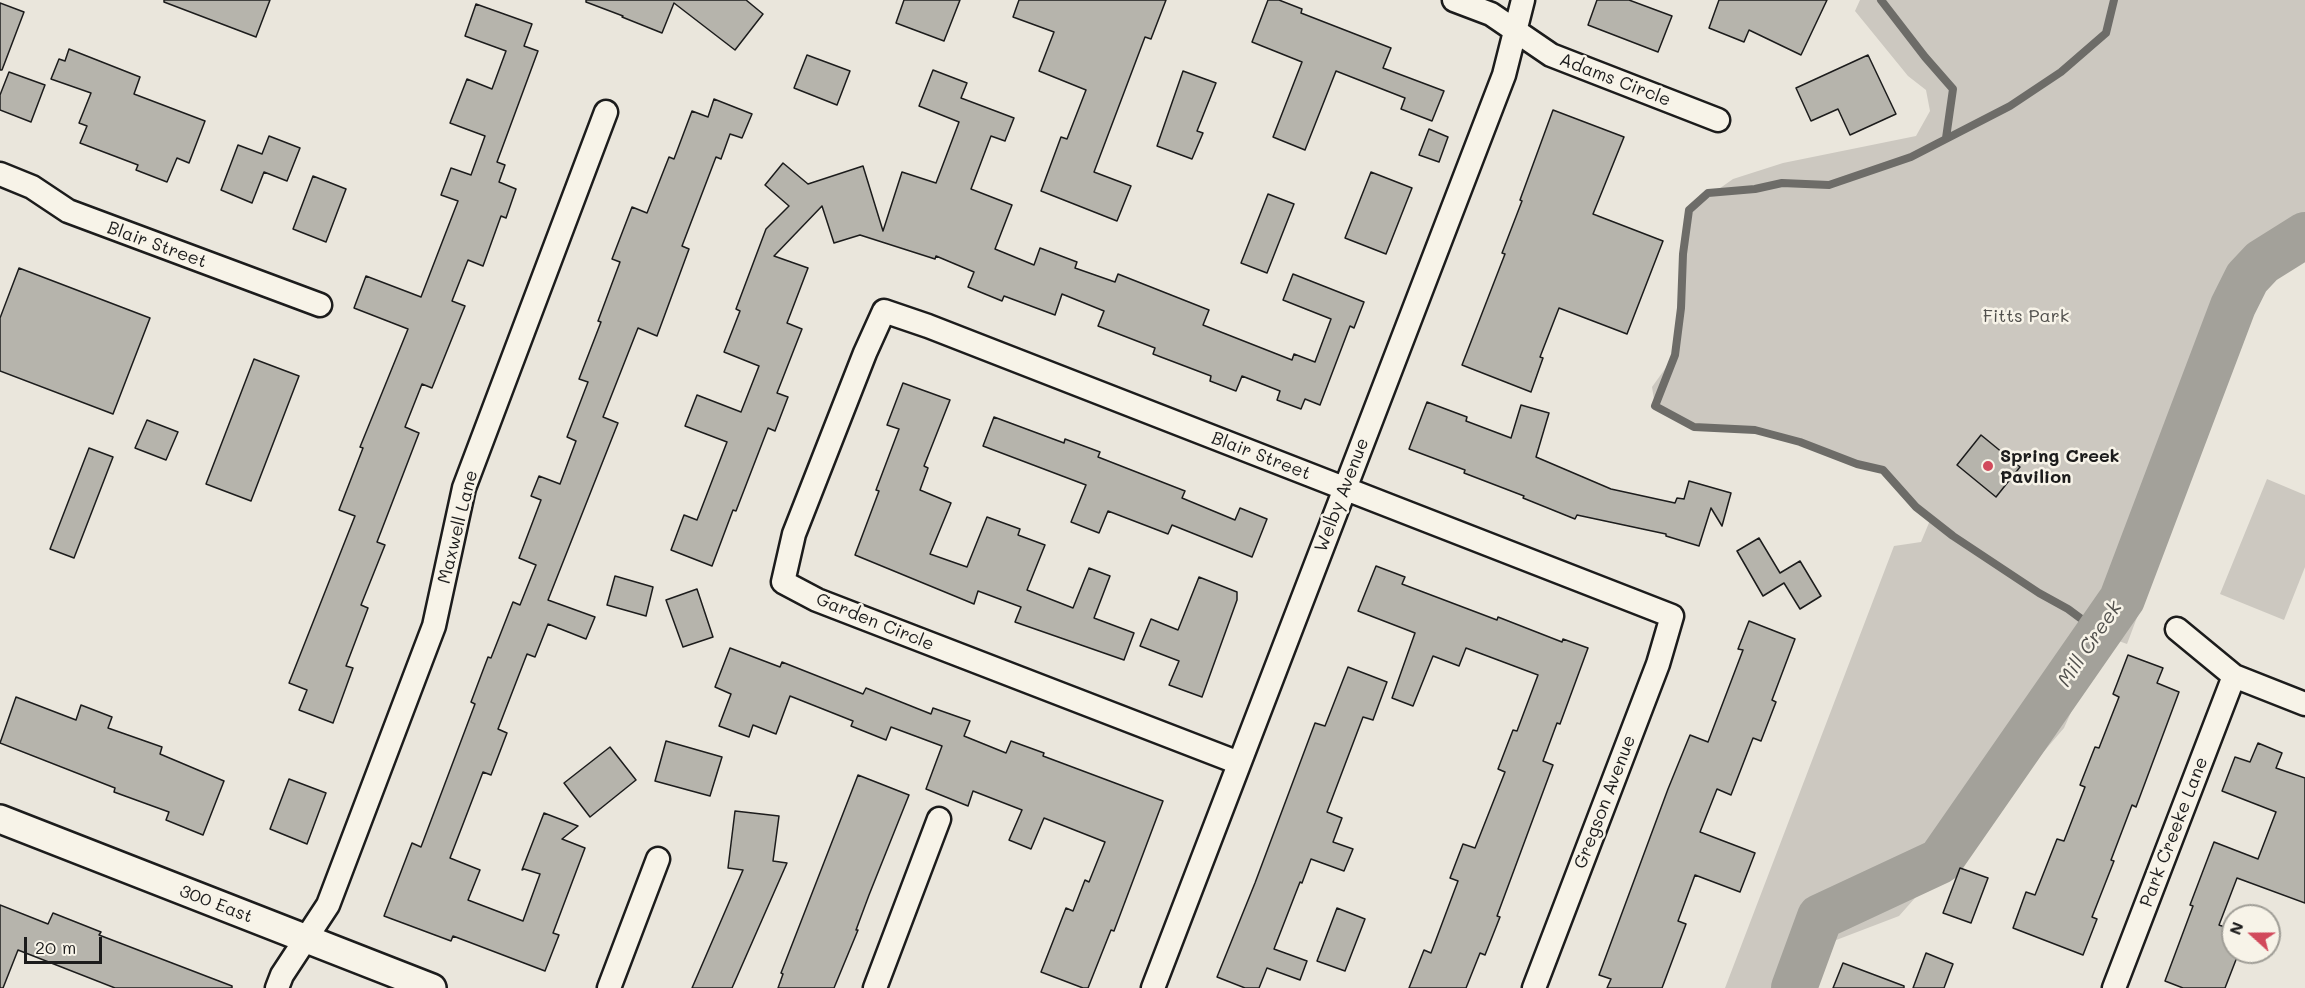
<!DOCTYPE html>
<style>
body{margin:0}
#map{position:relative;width:2305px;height:988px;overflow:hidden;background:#eae6dc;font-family:Mali,sans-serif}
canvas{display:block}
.north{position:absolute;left:2221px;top:904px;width:60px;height:60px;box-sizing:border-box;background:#f7f3e8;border:2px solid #9f9d96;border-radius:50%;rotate:291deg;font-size:16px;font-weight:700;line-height:24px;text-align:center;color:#1c1c1c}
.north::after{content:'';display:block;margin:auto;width:21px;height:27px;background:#d1495b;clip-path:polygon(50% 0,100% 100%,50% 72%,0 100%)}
.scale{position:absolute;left:24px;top:937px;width:78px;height:27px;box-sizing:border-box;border:3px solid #1c1c1c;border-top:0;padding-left:8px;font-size:18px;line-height:21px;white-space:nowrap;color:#1c1c1c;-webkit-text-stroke:4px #f7f3e8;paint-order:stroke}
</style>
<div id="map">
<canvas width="2305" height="988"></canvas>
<div class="north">N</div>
<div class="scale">20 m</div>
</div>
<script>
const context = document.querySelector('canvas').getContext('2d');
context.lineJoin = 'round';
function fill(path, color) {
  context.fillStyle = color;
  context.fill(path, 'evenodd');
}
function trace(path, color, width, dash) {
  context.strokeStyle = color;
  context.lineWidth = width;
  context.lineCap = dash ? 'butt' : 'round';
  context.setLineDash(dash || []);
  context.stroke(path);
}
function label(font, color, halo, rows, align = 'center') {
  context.font = font + ' Mali,sans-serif';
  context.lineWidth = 5;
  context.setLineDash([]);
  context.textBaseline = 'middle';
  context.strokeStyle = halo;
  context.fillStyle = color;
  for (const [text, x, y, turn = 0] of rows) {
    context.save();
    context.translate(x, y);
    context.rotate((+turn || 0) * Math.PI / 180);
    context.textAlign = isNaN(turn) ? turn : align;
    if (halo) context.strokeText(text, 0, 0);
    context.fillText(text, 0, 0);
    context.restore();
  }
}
const green = new Path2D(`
 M1860,0H2305V256L2273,276L2256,301L2127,644L2105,636L2064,728L1980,826L1967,859L1954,854L1899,916L1831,942L1814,988H1725L1894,546L1921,542L1931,518L1883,470L1755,430L1694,427L1655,406L1652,387L1675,355L1681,308L1683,254L1689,210L1733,179L1783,163L1916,136L1930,111L1926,90L1908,76L1855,11Z
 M2267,479L2305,495V567L2284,620L2220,594Z`);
const stream = new Path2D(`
 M1881,0L1925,57L1953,89L1946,138
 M2099,632L2068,609L2039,593L1953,536L1916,507L1883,470L1857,464L1800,442L1755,430L1694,427L1655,406L1675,355L1681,308L1683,254L1689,210L1708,193L1755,189L1782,183L1829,185L1911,157L2010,106L2061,72L2106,33L2114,0`);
const river = new Path2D(`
 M1794,988L1820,917L1940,861L2122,599L2233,306L2247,278L2262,262L2305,235`);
const building = new Path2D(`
 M164,0H270L256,37L164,2Z
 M586,0H746L763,14L735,50L674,3L662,33L622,17L623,16L586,2Z
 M904,0H960L944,41L896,23Z
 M1019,0H1166L1151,39L1145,37L1094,172L1131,186L1117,221L1041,191L1061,137L1067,139L1086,90L1039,71L1054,32L1013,17Z
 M1268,0H1279L1302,9L1301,13L1391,48L1383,68L1444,91L1432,121L1401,109L1405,98L1336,71L1305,150L1273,137L1302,62L1252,42Z
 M1597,0H1629L1672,16L1658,52L1588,25Z
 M1719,0H1827L1801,55L1749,30L1744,42L1709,28Z
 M0,3L24,12L2,70H0Z
 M476,4L532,24L524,46L538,51L497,162L505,165L499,182L516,189L506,218L501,216L483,266L468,260L452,301L465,306L432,388L422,384L405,427L419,433L377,542L385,545L361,605L368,608L346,666L353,668L333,723L299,710L307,690L289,683L355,516L339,510L363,448L360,447L408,329L354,308L366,276L421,297L458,201L441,195L451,168L471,175L485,136L450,123L467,79L492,89L506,51L465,36Z
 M69,49L140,77L134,94L205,121L189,163L177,158L167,182L136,170L138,165L80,143L87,126L79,123L91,93L51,79L59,59L65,61Z
 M807,55L850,71L837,105L794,88Z
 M1868,55L1896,114L1850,135L1838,109L1811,121L1796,88Z
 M933,70L967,83L961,98L1014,118L1005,141L991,136L971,189L1012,205L995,249L1034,265L1040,248L1077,262L1075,268L1115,282L1118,274L1209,310L1203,325L1292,360L1294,354L1315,362L1331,319L1283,300L1293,274L1364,302L1354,328L1350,326L1320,405L1305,399L1301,409L1277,400L1280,391L1242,376L1236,391L1210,381L1211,376L1153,354L1155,348L1098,326L1104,311L1062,294L1055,315L1004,296L1002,301L968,287L974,272L936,256L935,259L860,235L834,243L822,206L774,256L808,268L787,323L802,329L777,393L788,397L775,431L768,428L736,511L733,510L712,566L671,550L684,515L697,520L727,442L685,426L697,395L741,412L759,366L724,352L740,311L736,309L766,229L789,206L765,185L783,163L808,184L863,166L883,231L902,172L936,183L959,122L919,106Z
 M1183,71L1216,83L1197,131L1203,133L1192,159L1157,146Z
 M9,72L45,85L31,122L0,110V95Z
 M714,99L752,114L742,138L730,134L721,159L716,157L682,246L689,249L657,336L638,328L603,417L618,423L548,600L595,617L586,639L548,624L535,657L527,654L498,729L507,733L491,775L483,772L450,858L480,870L468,900L523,921L540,874L524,869L522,870L544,813L578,826L562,839L585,848L553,933L559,935L545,971L453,936L451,941L384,916L412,843L421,847L475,704L471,702L488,657L491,658L513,602L520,605L536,565L519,558L541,500L531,496L539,476L560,484L576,441L567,437L588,382L579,379L601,322L598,321L620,262L612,259L632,207L647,213L669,157L674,159L692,111L708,117Z
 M1553,110L1624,137L1593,214L1663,241L1627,334L1559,308L1540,357L1543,358L1531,392L1462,365L1505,254L1502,253L1522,201L1520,200Z
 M1429,129L1448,137L1439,162L1419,155Z
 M269,136L300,148L287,181L264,172L252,203L221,190L238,145L262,154Z
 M1371,172L1412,188L1386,254L1345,238Z
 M313,176L346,189L326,242L293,229Z
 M1268,194L1294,204L1267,273L1241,263Z
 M19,268L150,318L113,414L0,371V318Z
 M254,359L299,376L251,501L206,484Z
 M903,383L950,400L924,466L928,468L920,490L951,503L930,554L967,567L987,517L1020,529L1018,535L1045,545L1027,590L1073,608L1089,568L1110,576L1094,618L1134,633L1124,660L1015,622L1021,607L978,591L974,604L855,555L879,491L876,490L899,429L887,425Z
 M1427,402L1467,417L1466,421L1511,438L1521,405L1549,413L1536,457L1611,489L1675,503L1677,498L1684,499L1689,481L1731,493L1722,526L1711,508L1699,546L1666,536V534L1577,515L1575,519L1523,498L1524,496L1464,473L1465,470L1409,449Z
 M994,417L1064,443L1065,439L1100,452L1098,457L1185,491L1182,498L1235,520L1240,508L1267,519L1252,557L1172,525L1168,534L1108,511L1099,533L1071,522L1086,485L983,446Z
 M147,420L178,432L166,460L135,448Z
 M1981,435L2020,467L1996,497L1957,465Z
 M89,448L113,457L74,558L50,549Z
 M1759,538L1780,573L1800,561L1821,596L1800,609L1784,583L1763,596L1737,551Z
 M1376,566L1405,577L1402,584L1497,620L1498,617L1562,642L1563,639L1588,648L1560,724L1557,723L1543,761L1553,765L1497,916L1500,917L1485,955L1480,953L1466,988H1409L1424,950L1431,953L1458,881L1450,878L1463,844L1475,848L1505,772L1498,769L1513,730L1517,731L1538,675L1466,648L1459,666L1433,656L1413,706L1392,698L1415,633L1358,611Z
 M615,576L653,587L646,616L607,605Z
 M1199,577L1237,592V600L1202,697L1169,685L1179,661L1140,646L1151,619L1178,630Z
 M697,589L713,637L683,647L666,600Z
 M1749,621L1795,639L1772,700L1776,702L1761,741L1753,738L1731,795L1717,789L1700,832L1755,853L1740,892L1695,875L1678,921L1686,924L1662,988H1607L1611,979L1599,975L1668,789L1690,735L1708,742L1743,650L1738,649Z
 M730,648L780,667L782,662L863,694L866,688L931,714L933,708L970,721L964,736L1006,753L1011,741L1044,753L1043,756L1163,801L1114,931L1111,930L1088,988H1083L1041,972L1066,908L1073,911L1085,880L1089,882L1105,842L1044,818L1031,849L1009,840L1022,810L973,791L968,806L926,789L942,746L891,727L886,740L851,726L853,721L790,696L776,734L753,725L749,737L719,726L731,694L715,687Z
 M2128,655L2163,668L2157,683L2179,692L2136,807L2132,805L2111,860L2114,861L2092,917L2097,919L2083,955L2013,928L2026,892L2035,895L2057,839L2064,841L2085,787L2080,785L2095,747L2099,748L2119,697L2113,694Z
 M1348,667L1387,682L1373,720L1363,717L1327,812L1342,818L1333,842L1353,849L1344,871L1311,859L1302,883L1300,882L1274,949L1307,961L1300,980L1267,968L1259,988H1245L1217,977L1255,883L1315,723L1325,726Z
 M16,697L76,720L81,705L112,717L108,728L162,747L160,754L224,781L203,835L166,820L169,812L114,792L115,788L0,743Z
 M666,741L722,757L710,796L655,781Z
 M2258,743L2282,753L2276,768L2305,778V903L2237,878L2219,925L2233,930V952H2239L2225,988H2183L2165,981L2193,906L2190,905L2214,842L2258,859L2276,812L2222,791L2235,757L2250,762Z
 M610,747L636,780L590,817L564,783Z
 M858,775L909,795L869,895L856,930H858L834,988H778L783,974L781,973Z
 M289,779L326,793L307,844L270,829Z
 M735,811L779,816L773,861L787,863L732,988H692L743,870L728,868Z
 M1960,868L1988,878L1971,923L1943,913Z
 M0,905L48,924L53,913L101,932L99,935L232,986V988H115L18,950L3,988H0Z
 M1337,908L1365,919L1345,971L1317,961Z
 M1926,953L1953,964L1944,988H1913Z
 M1843,963L1904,986V988H1833Z`);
const minor = new Path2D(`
 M1454,0L1491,14L1551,55L1718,120
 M0,174L32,187L68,211L320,305
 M2177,629L2234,676L2305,704
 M1239,763L817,600L783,582L794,534L865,353L884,311L928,326L1672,616L1658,664L1534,988
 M277,988L282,975L328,905L434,626L464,488L606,112
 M609,988L658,859
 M875,988L939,819
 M1153,988L1504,75L1523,0
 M2114,988L2234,676`);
const tertiary = new Path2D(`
 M0,819L432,988`);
const markers = [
 [1988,466,6,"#d1495b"]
];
const streetNames = [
 ["Adams Circle",1615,80,21],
 ["Blair Street",157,245,20],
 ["Blair Street",1261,456,21],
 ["Welby Avenue",1342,495,-69],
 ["Maxwell Lane",458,527,-76],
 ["Garden Circle",875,622,22],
 ["Gregson Avenue",1605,802,-69],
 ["Park Creeke Lane",2174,832,-69],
 ["300 East",216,904,21]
];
const parkNames = [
 ["Fitts Park",2026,316]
];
const poiNames = [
 ["Spring Creek",2000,456],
 ["Pavilion",2000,477]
];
const waterNames = [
 ["Mill Creek",2090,644,-56]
];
fill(green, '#ccc8c0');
trace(stream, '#6d6c68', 8);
trace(river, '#a3a19a', 46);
fill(building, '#b6b4ac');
trace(building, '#1c1c1c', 1.5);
trace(minor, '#1c1c1c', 27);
trace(tertiary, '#1c1c1c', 32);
trace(minor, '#f7f3e8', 22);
trace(tertiary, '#f7f3e8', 27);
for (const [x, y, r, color] of markers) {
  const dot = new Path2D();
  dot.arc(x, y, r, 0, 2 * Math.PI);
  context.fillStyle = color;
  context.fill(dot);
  trace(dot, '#f7f3e8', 2);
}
label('18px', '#1c1c1c', '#f7f3e8', streetNames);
label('18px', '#51504d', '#f7f3e8', parkNames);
label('bold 18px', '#1c1c1c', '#f7f3e8', poiNames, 'left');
label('italic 20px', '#52514e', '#f7f3e8', waterNames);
</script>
